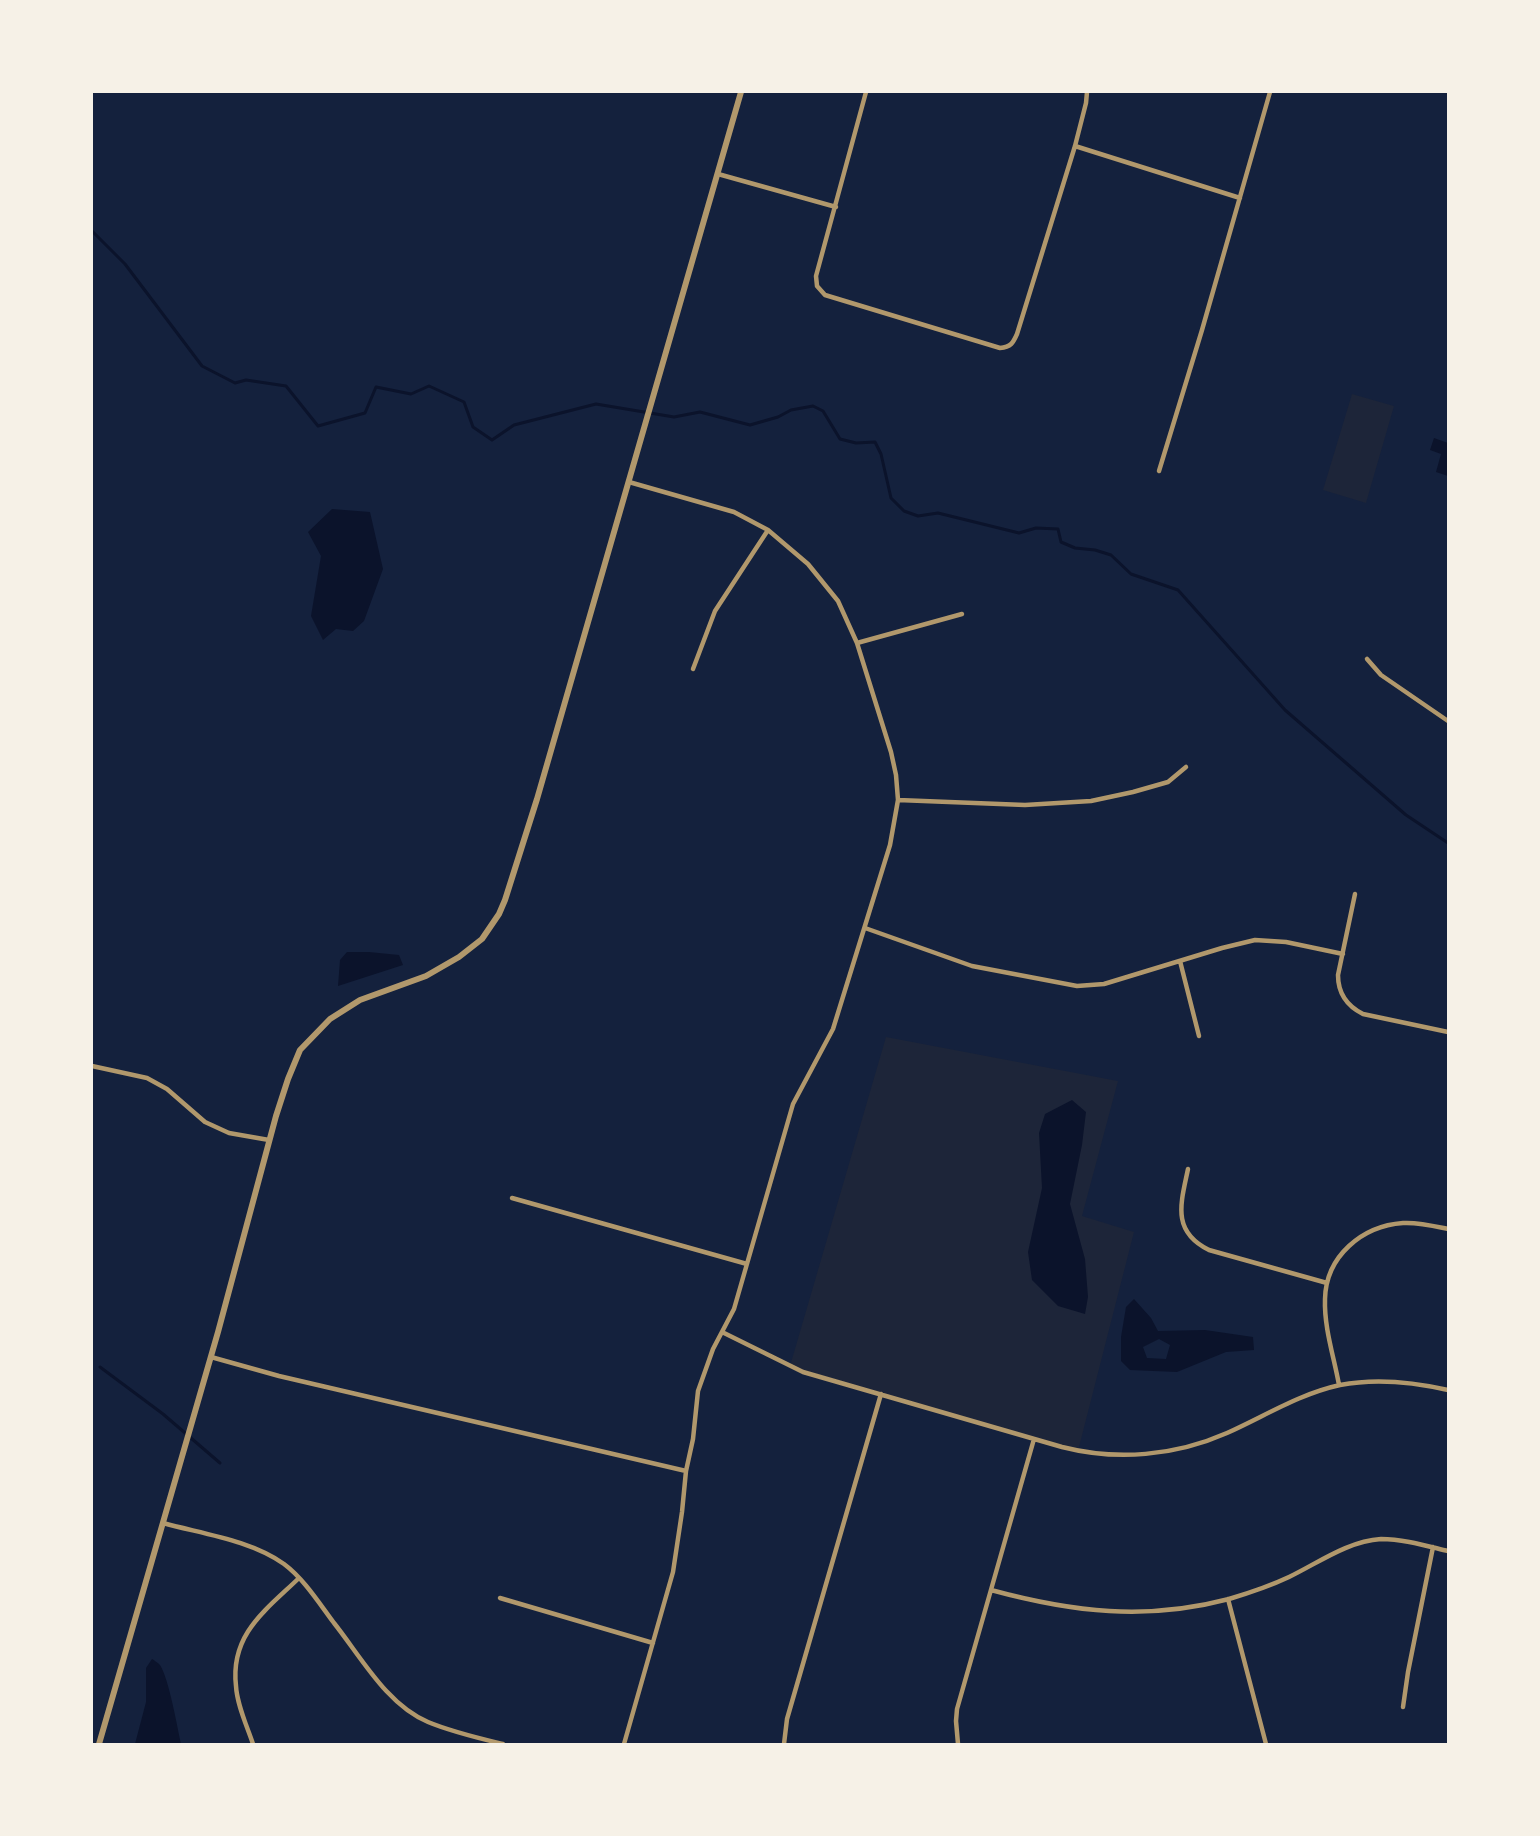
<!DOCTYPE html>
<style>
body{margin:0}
#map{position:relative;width:1540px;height:1836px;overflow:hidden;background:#14213d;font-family:"Titillium Web",sans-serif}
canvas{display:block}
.frame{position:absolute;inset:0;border:93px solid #f6f1e7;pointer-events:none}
</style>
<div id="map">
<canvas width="1540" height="1836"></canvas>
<div class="frame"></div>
</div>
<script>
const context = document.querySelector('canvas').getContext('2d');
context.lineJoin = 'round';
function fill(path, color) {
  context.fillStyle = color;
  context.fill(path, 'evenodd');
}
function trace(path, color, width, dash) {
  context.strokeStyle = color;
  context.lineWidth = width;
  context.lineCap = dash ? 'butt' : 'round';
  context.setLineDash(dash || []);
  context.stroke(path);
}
const green = new Path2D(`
 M1352,394L1394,406L1366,503L1323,490Z
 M886,1037L1118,1081L1082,1216L1134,1232L1078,1451L790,1366Z`);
const water = new Path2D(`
 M1434,438L1448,443V476L1436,472L1441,454L1430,450Z
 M332,509L370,512L383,569L364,621L353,631L336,629L323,640L311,616L321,556L308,532Z
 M347,952H369L399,955L403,965L338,986L340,960Z
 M1072,1100L1086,1112L1082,1145L1070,1204L1085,1259L1088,1297L1085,1314L1058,1306L1032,1280L1028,1252L1042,1188L1039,1133L1045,1114Z
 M1134,1299L1151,1318L1158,1331L1205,1330L1253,1337L1254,1350L1226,1352L1177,1372L1130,1370L1121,1361V1337L1126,1307ZM1159,1339L1170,1345L1166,1359L1147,1358L1143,1347Z
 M152,1659C154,1660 158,1663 160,1665C169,1679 177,1726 181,1744H135L146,1702V1668Z`);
const stream = new Path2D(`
 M92,231L125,264L202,366L235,383L246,380L286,386L318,426L365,413L376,387L411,394L429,386L464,402L473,427L492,440L514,425L596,404L674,417L700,412L750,425L778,417L791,410L813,406L823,411L840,439L856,443L875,442L881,454L891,498L904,511L918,516L938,513L1019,533L1036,528L1058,529L1061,542L1075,548L1095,550L1111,555L1131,574L1178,590L1285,710L1406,815L1448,843
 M100,1367L163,1414L220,1463`);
const minor = new Path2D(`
 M866,92L816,276L817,286L825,295L1000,348C1011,347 1013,343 1017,334L1075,146L1086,103L1087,92
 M1075,146L1240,198
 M718,174L836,207
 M1159,471L1202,330L1270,92
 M629,482L734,512L768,530L808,564L838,601L857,643L891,752L896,775L898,800L890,845L833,1029L793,1104L734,1309L713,1349L698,1391L693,1439L686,1471
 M857,643L962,614
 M1367,659L1381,675L1448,721
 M693,669L715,611L768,530
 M898,800L1025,805L1091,801L1133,792L1168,782L1186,767
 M1355,894L1338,975C1338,994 1347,1006 1363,1014L1448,1032
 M865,928L972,966L1077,986L1104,984L1222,948L1255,940L1286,942L1343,954
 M1180,961L1199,1036
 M92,1066L147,1078L167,1089L205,1122L229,1133L269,1140
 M1188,1169C1181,1203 1171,1231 1209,1250L1327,1283
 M512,1198L747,1264
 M722,1332L803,1372L1062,1447C1117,1461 1175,1456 1227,1433C1265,1416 1299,1394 1340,1385C1376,1378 1413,1382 1448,1390
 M211,1357L279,1376L686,1471L682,1512L673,1572L624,1744
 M1339,1385C1334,1357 1324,1328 1325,1299C1326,1256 1362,1226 1403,1223C1418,1222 1434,1226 1448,1229
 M163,1523C203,1534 250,1540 284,1564C304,1579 319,1603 334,1623C361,1657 387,1705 428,1722C452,1732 478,1738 503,1744
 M991,1590C1072,1612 1146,1621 1229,1599C1249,1593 1270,1586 1289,1577C1318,1563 1348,1541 1381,1539C1404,1539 1427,1546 1448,1551
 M500,1598L653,1643
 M1228,1599L1266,1744
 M1403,1707L1408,1672L1433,1547
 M253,1744C247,1726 237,1705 236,1686C230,1634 266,1610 299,1578
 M784,1744L787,1719L881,1394
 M958,1744L956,1721L957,1709L1034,1439`);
const tertiary = new Path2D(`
 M99,1744L218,1332L276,1116L288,1079L300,1050L330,1019L360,1000L426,976L459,957L482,939L499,914L505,900L537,799L741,92`);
fill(green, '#1d2539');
fill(water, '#0b132b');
trace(stream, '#0b132b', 3);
trace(minor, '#b1986c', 4.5);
trace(tertiary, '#b1986c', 6);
</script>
